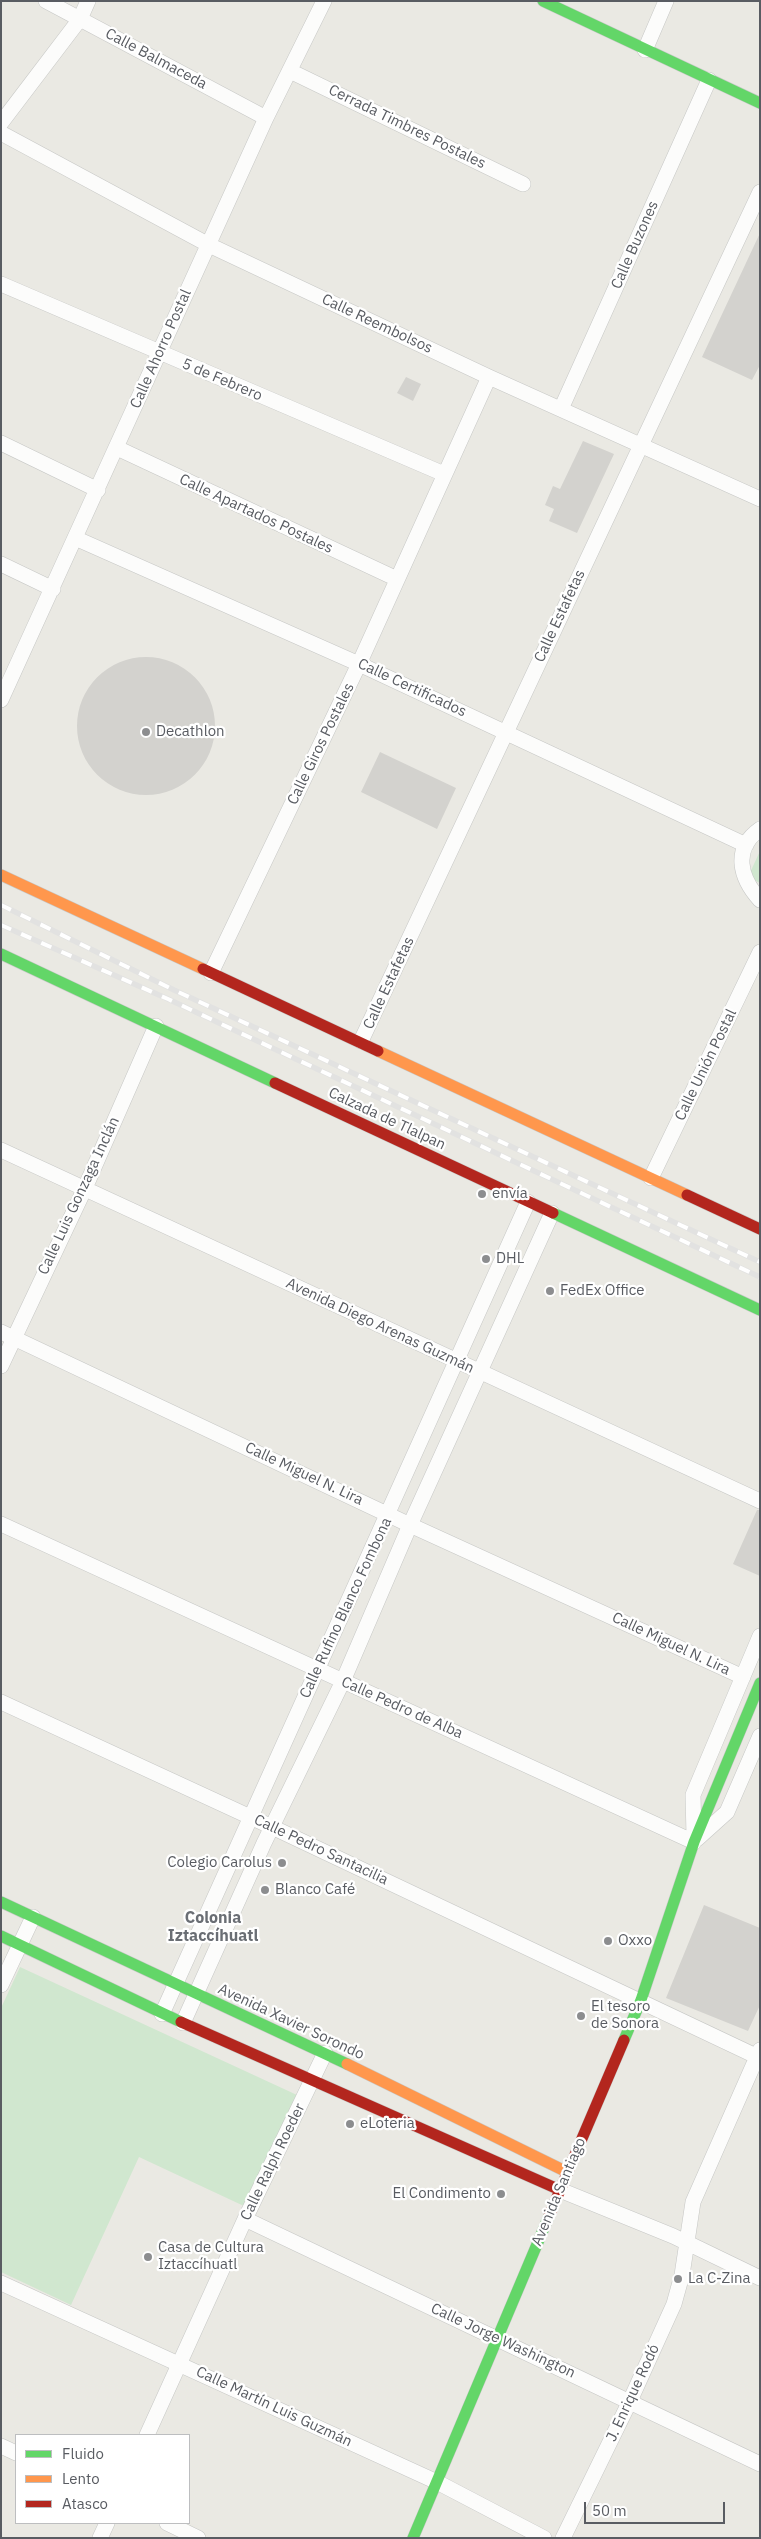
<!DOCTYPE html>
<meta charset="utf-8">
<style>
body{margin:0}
#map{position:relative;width:761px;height:2539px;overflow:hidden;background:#eae9e3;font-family:"IBM Plex Sans",sans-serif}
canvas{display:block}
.frame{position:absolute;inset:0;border:2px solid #595c62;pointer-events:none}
.legend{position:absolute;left:15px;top:2434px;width:175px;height:90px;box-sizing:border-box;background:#fff;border:1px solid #bdbec0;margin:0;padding:6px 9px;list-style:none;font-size:15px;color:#595c62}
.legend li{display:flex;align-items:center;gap:10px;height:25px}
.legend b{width:25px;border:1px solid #bdbec0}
.scale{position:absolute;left:584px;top:2502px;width:141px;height:22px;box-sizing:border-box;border:2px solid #595c62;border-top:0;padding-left:6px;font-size:15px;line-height:18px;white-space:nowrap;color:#595c62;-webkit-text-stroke:4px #fff;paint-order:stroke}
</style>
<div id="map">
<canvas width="761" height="2539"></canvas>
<div class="frame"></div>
<ul class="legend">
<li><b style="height:6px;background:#63d668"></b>Fluido</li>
<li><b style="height:6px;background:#ff974d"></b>Lento</li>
<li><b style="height:6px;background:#b3261e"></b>Atasco</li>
</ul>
<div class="scale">50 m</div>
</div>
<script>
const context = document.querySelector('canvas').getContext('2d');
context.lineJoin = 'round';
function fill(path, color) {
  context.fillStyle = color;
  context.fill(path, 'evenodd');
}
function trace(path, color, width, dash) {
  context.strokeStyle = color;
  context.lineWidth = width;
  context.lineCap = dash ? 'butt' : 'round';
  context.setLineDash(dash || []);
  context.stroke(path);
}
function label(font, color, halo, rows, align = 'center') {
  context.font = font + ' "IBM Plex Sans",sans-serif';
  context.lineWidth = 4.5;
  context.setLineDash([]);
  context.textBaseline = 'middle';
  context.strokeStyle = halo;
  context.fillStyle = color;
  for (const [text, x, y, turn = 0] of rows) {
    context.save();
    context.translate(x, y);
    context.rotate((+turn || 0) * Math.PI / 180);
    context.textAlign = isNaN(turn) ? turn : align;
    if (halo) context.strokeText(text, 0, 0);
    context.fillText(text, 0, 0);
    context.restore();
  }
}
const green = new Path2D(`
 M760,851V883L748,877Z
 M20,1967L297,2095L246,2207L139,2157L71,2305L1,2272V2008Z`);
const building = new Path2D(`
 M760,233V365L752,380L702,357Z
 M406,377L421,384L413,401L397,393Z
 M583,441L614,454L577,533L549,521L554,509L545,505L553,486L560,489Z
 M77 726a69 69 0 1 1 138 0a69 69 0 1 1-138 0Z
 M380,752L456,788L437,829L361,792Z
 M757,1510H760V1576L733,1564Z
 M704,1905L760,1928V2005L748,2031L666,1998Z`);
const street = new Path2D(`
 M46,1L266,118
 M645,50L666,1
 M290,71L523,184
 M1,123L80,19L88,1
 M1,133L209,245L489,377L760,499
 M1,284L444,474
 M561,409L709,80
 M1,443L98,490
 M117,448L397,579
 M75,538L359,664L746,845
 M1,564L53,589
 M1,700L266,118L324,1
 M760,829C732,849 740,878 760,900
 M211,973L359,664L489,377
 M361,1041L760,192
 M1,1150L760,1501
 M651,1178L760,952
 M1,1332L410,1525L743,1677
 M1,1366L85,1188L156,1026
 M1,1524L694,1842
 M1,1702L272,1827L760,2058
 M694,1835L693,1795L760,1636
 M697,1839L727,1812L760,1736
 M1,1985L33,1917
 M162,2014L528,1202
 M183,2023L264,1843L343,1681L410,1525L552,1213
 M560,2190L673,2236L760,2278
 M245,2219L760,2464
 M1,2283L437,2482L544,2538
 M147,2435L245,2219L325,2053
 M1,2446L16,2453
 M167,2523L198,2538
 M100,2538L107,2523
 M563,2538L630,2401L674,2304L682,2275L693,2202L760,2050`);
const fast = new Path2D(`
 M543,1L760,103
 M1,954L275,1083
 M553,1213L760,1310
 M1,1902L347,2064
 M1,1936L181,2022
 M624,2040L641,2000L694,1842L760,1683
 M413,2538L549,2216`);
const slow = new Path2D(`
 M1,875L203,969
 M378,1051L687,1195
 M347,2064L567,2172`);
const jam = new Path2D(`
 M203,969L378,1051
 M275,1083L553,1213
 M687,1195L760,1229
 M181,2022L560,2190
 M549,2216L624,2040`);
const rail = new Path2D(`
 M1,905L174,990L760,1262
 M1,925L168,999L760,1277`);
const markers = [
 [146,732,5,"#8c8d8f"],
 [482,1194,5,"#8c8d8f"],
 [486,1259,5,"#8c8d8f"],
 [550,1291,5,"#8c8d8f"],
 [282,1863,5,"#8c8d8f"],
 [265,1890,5,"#8c8d8f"],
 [608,1941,5,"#8c8d8f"],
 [581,2016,5,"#8c8d8f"],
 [350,2124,5,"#8c8d8f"],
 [501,2194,5,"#8c8d8f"],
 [148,2257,5,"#8c8d8f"],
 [678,2279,5,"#8c8d8f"]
];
const streetNames = [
 ["Calle Balmaceda",156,59,28],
 ["Cerrada Timbres Postales",407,127,26],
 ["Calle Buzones",635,245,-66],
 ["Calle Reembolsos",377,324,25],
 ["Calle Ahorro Postal",161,349,-66],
 ["5 de Febrero",222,380,23],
 ["Calle Apartados Postales",256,514,25],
 ["Calle Estafetas",560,616,-65],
 ["Calle Certificados",412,688,25],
 ["Calle Giros Postales",321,744,-64],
 ["Calle Estafetas",389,983,-65],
 ["Calle Unión Postal",706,1065,-64],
 ["Calzada de Tlalpan",387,1119,25],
 ["Calle Luis Gonzaga Inclán",79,1196,-65],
 ["Avenida Diego Arenas Guzmán",380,1326,25],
 ["Calle Miguel N. Lira",304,1474,25],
 ["Calle Rufino Blanco Fombona",346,1608,-65],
 ["Calle Miguel N. Lira",671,1644,25],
 ["Calle Pedro de Alba",402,1708,24],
 ["Calle Pedro Santacilia",321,1850,25],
 ["Avenida Xavier Sorondo",291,2022,25],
 ["Calle Ralph Roeder",273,2162,-64],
 ["Avenida Santiago",559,2192,-67],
 ["Calle Jorge Washington",503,2341,25],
 ["J. Enrique Rodó",633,2393,-65],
 ["Calle Martín Luis Guzmán",274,2407,25]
];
const poiNames = [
 ["Decathlon",156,732],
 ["envía",492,1194],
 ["DHL",496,1259],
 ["FedEx Office",560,1291],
 ["Colegio Carolus",272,1863,"right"],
 ["Blanco Café",275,1890],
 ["Oxxo",618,1941],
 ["El tesoro",591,2007],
 ["de Sonora",591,2024],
 ["eLoteria",360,2124],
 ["El Condimento",491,2194,"right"],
 ["Casa de Cultura",158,2248],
 ["Iztaccíhuatl",158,2265],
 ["La C-Zina",688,2279]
];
const neighbourhoodNames = [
 ["Colonia",213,1918],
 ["Iztaccíhuatl",213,1936]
];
fill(green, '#d0e7cf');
fill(building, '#d3d2ce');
trace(street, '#c6c7c5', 16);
trace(fast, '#c7c8c7', 12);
trace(slow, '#c7c8c7', 12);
trace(jam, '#c7c8c7', 12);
trace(street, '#fcfcfb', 15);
trace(fast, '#63d668', 11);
trace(slow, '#ff974d', 11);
trace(jam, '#b3261e', 11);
trace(rail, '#e2e2e1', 5.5);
trace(rail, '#fff', 4, [11]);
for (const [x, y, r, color] of markers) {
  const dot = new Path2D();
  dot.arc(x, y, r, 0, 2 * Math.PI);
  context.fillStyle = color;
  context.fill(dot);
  trace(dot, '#fff', 2);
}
label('15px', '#595c62', '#fff', streetNames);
label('15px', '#595c62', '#fff', poiNames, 'left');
label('bold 16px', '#6a6e74', '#fff', neighbourhoodNames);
</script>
